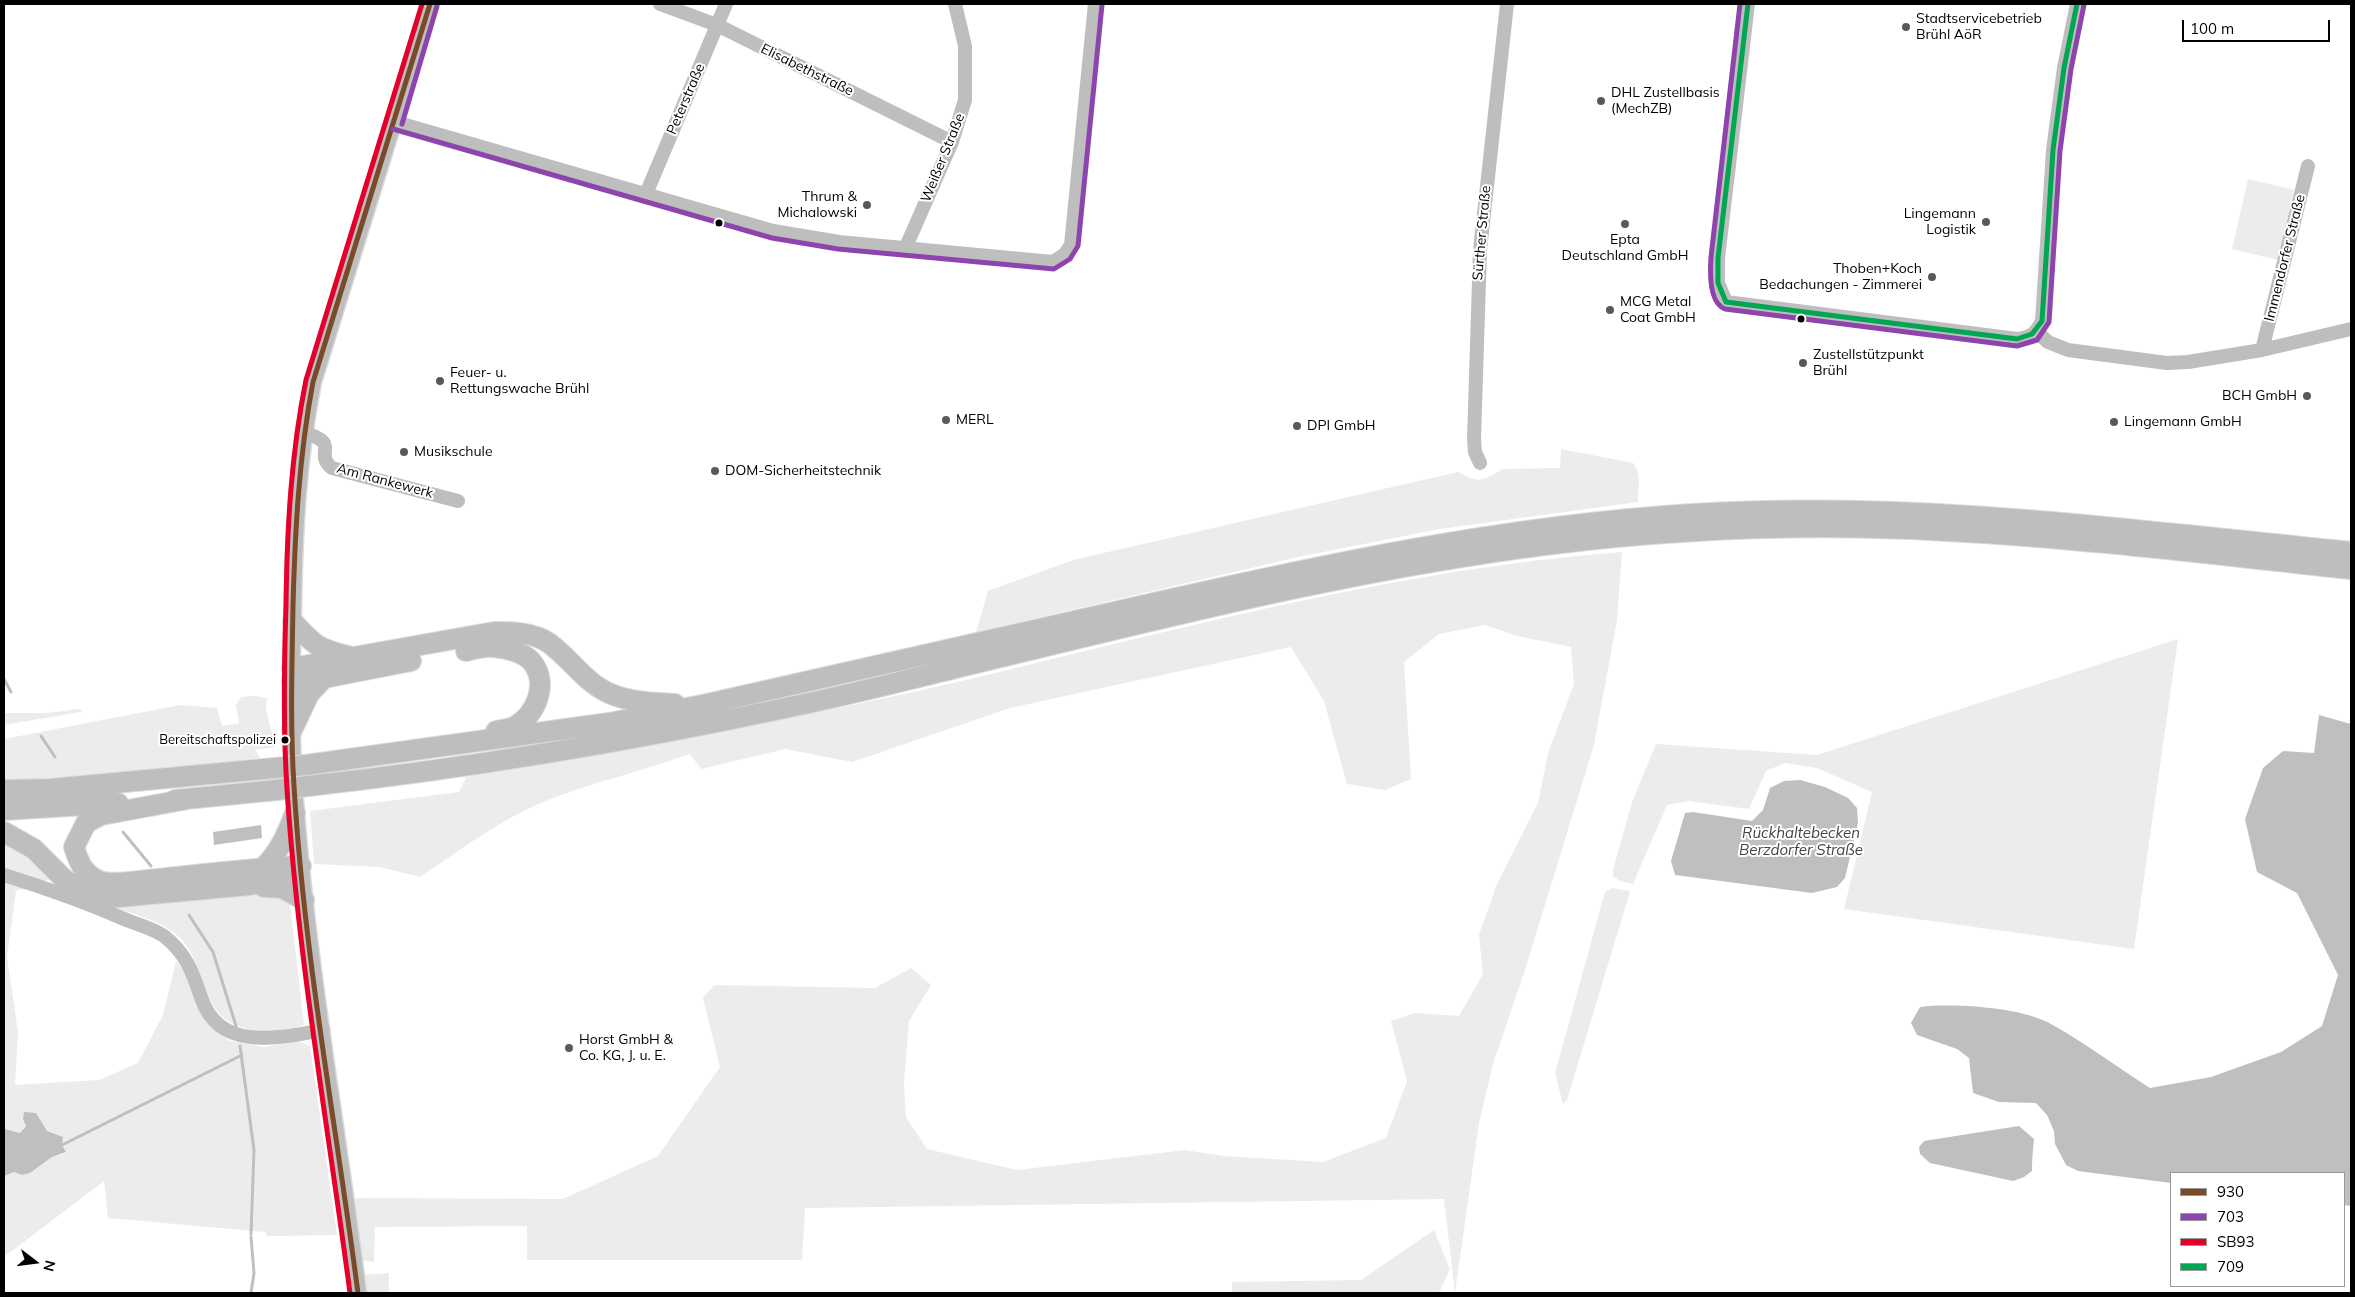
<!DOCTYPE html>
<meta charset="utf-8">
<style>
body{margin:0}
#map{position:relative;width:2355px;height:1297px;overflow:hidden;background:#fff;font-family:Mulish,sans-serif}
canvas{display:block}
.frame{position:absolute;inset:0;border:5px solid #000;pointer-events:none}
.legend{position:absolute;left:2170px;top:1172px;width:175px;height:115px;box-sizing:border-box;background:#fff;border:1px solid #999;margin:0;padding:6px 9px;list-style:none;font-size:15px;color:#000}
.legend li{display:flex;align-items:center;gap:10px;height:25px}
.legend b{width:25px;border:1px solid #999}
.north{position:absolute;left:10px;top:1237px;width:50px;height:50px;-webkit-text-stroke:4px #fff;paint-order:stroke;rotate:105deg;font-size:14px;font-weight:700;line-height:20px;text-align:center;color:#000}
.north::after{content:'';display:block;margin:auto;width:18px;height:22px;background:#000;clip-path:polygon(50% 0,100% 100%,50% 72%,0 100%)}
.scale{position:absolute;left:2182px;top:20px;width:148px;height:22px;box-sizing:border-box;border:2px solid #000;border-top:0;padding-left:6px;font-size:15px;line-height:18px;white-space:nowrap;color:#000;-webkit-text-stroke:4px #fff;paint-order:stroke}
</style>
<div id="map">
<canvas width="2355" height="1297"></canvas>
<div class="frame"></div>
<ul class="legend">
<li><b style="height:6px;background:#7a4b2a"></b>930</li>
<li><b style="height:6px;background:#8e44ad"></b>703</li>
<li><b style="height:6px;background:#e4002b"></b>SB93</li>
<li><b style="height:6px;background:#00a651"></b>709</li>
</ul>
<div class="north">N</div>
<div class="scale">100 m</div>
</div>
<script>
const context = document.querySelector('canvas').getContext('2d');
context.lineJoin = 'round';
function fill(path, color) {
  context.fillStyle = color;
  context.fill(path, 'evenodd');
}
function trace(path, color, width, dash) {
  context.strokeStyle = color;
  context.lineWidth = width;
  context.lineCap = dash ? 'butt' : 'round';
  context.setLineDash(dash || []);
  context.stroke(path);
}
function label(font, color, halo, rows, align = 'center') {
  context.font = font + ' Mulish,sans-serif';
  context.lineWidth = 4;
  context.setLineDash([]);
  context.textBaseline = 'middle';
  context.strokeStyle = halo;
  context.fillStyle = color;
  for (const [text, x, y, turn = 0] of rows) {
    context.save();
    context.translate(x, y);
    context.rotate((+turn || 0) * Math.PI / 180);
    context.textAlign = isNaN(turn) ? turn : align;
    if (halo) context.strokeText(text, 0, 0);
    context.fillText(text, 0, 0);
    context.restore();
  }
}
const green = new Path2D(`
 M2248,179L2294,190L2278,260L2232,249Z
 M1561,449L1633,463C1642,472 1638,490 1638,502L1440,529L1303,556L976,632L988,591L1073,560L1458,472L1470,478L1479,480L1491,476L1502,469L1560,468Z
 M1622,552L1617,620L1594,745L1524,973L1493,1064L1479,1123L1455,1293L1444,1199L805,1208L802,1260H527V1226L375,1227L374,1262L361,1260L355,1198L563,1199L658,1156L720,1067L703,998L714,985L875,988L911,968L931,985L909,1021L904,1082L906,1117L927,1149L1017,1170L1185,1150L1223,1156L1323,1162L1386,1138L1407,1081L1391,1021L1415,1013L1459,1016L1483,974L1479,935L1497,884L1538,803L1549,750L1574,684L1571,647L1517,636L1485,625L1439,634L1404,662L1411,779L1385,790L1347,784L1324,701L1291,647L1010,708L852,762L785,749L701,769L690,754C643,771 593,782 548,800C504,817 459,851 420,877L380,867L314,864L310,811L459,792L466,777C633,746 801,719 966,680C1183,628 1399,569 1622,552Z
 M2178,639L2134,949L1844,909L1872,792L1817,768L1785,763L1766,771L1749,809L1689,801L1667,805L1633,884L1620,881L1613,876V870L1632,802L1656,744L1817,755Z
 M255,696L267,698C263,713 274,731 275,747L255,750L260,758L133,774L4,781V739L180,705L217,708L222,726L239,723L236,705L241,697Z
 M79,709L83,710L81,712L4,725V713H47Z
 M4,838L57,877L16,891L7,957L18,1032L15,1085L99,1080L138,1063L163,1015L176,961L191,980L213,1028L230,1041L264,1047L298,1041L310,1046L337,1235L276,1236H267L265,1232L108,1218L104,1181L4,1257V1176L14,1172L22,1175L30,1173L52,1157L66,1153L62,1145L63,1137L47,1131L35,1113L20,1133L5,1129L4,1131Z
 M1612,888L1630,891L1629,895L1567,1100L1563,1104L1555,1073L1605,892Z
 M277,890L290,904L304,1025C269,1035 226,1036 208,997C199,978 197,956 181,939C163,920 130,913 105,905Z
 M1434,1230L1450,1269L1439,1293H1232V1282L1361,1280Z
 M389,1273V1293H366L364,1275Z`);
const water = new Path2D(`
 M2319,715L2351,724V1206L2344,1205V1173H2171V1183L2078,1171L2066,1165L2055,1144L2054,1131L2047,1115L2036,1103L1999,1102L1973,1093L1969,1058L1957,1049L1917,1035L1911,1023L1920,1007C1953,1003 2021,1007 2051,1024C2085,1043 2117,1067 2150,1088L2211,1077L2281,1052L2322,1026L2338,975L2297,893L2257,872L2245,819L2263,768L2283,751L2314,753Z
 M1800,780L1825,787L1848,798L1857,808L1858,823L1845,878L1837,887L1812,893L1675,875L1671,861L1685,813L1693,812L1752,821L1763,810L1770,788L1784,781Z
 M261,825L262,838L214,845L213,832Z
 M24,1112L36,1113L47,1131L63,1137L62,1145L66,1152L52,1157L30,1173L22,1175L14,1172L4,1176V1131L5,1129L20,1133L26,1126L23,1119Z
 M2019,1126L2034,1139C2033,1150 2032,1159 2032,1171L2024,1177L2013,1181L1930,1163L1920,1154L1919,1147L1924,1141Z`);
const stream = new Path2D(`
 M4,679L11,692
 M41,736L55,757
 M123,832L151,866
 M189,915L213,952L236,1026
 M240,1046L254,1150L251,1234
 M62,1145L242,1055
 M251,1237L254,1273L251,1293`);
const minor = new Path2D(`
 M660,4L717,25L952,142
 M1748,4L1718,258V283L1726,302L2017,339C2031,338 2036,333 2042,321L2053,150L2064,68L2077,4
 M395,122L773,231L839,242L1053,262L1065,254L1071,245L1095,4
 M646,194L726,4
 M905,249L952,142L965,100V46L955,4
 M2037,332L2048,342L2068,350L2167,363L2188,362L2262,350L2351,329
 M2262,350L2308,166
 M304,433C342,443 313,453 332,468L458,501
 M1480,463L1475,452L1474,439L1480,250L1507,4
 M4,875C46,888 88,903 129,921C140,925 154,929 164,936C187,954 193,974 202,1000C221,1053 282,1037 323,1030`);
const major = new Path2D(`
 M358,1293C338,1133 309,974 296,814C290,745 291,676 293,607C294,531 298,456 313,382L430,4`);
const highway = new Path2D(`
 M293,622C313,644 318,649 348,656
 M466,651C475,649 485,646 493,647C505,648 524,652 532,662C549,683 537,714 514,727C509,729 501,730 496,731
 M292,668L494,632C512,632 533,632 549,643C571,659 585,683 611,694C630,702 655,703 675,704
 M292,680L324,678L411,661
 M292,730L309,694L324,678
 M306,765L609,723L707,704C846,673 985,642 1123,610C1312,567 1499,526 1692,514C1913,500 2132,530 2351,552
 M308,786C470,768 631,741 790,707C845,696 898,682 952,669C1151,621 1350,569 1553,544C1684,528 1816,523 1947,531C2082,538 2217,555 2351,569
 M4,790L50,789L275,768
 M188,799L101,815L86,823L74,847C79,863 84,875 100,881C113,886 143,880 157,879C205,874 253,868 301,866
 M175,800L277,790
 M4,810L118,803
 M4,832L34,849L65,880L93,895L119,897L250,885L299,876
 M263,868C280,851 287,834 295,813
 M264,887L282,888L304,900`);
const highwayBridge = new Path2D(`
 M275,768L306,765
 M277,790L308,786`);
const bus1 = new Path2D(`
 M358,1293C336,1124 304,956 294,786C290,726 292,666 293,606C295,531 299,456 313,382L430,4`);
const bus2 = new Path2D(`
 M1740,4L1711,257C1710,271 1709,303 1725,309L2017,346L2037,340L2049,322L2060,151L2071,69L2084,5
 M402,124L437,6
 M393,129L772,238L838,249L1054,269L1070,259L1078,246L1102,5`);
const bus3 = new Path2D(`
 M350,1293C328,1126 298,958 287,789C283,728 284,666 286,605C287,529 291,454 306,380L422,4`);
const bus4 = new Path2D(`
 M1748,4L1718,258V283L1726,302L2017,339L2032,334L2042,321L2053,150L2064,68L2077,4`);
const markers = [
 [1906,27,5,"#595959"],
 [1601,101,5,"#595959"],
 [867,205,5,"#595959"],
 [1986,222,5,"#595959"],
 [719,223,4.5,"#000"],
 [1625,224,5,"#595959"],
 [1932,277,5,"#595959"],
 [1610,310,5,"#595959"],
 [1801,319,4.5,"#000"],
 [1803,363,5,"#595959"],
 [440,381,5,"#595959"],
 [2307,396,5,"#595959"],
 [946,420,5,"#595959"],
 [2114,422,5,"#595959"],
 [1297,426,5,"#595959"],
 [404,452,5,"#595959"],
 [715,471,5,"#595959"],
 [285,740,4.5,"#000"],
 [569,1048,5,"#595959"]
];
const busNames = [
 ["Bereitschaftspolizei",276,740]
];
const poiNames = [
 ["Stadtservicebetrieb",1916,19],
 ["Brühl AöR",1916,35],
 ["DHL Zustellbasis",1611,93],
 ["(MechZB)",1611,109],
 ["Thrum &",857,197,"right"],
 ["Michalowski",857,213,"right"],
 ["Lingemann",1976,214,"right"],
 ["Logistik",1976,230,"right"],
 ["Epta",1625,240,"center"],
 ["Deutschland GmbH",1625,256,"center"],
 ["Thoben+Koch",1922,269,"right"],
 ["Bedachungen - Zimmerei",1922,285,"right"],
 ["MCG Metal",1620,302],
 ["Coat GmbH",1620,318],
 ["Zustellstützpunkt",1813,355],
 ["Brühl",1813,371],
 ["Feuer- u.",450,373],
 ["Rettungswache Brühl",450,389],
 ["BCH GmbH",2297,396,"right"],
 ["MERL",956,420],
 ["Lingemann GmbH",2124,422],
 ["DPI GmbH",1307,426],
 ["Musikschule",414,452],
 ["DOM-Sicherheitstechnik",725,471],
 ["Horst GmbH &",579,1040],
 ["Co. KG, J. u. E.",579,1056]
];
const streetNames = [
 ["Elisabethstraße",807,70,26],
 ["Peterstraße",686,99,-67],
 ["Weißer Straße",943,158,-68],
 ["Sürther Straße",1482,233,-85],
 ["Immendorfer Straße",2285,258,-76],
 ["Am Rankewerk",385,481,15]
];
const waterNames = [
 ["Rückhaltebecken",1801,833],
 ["Berzdorfer Straße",1801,850]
];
fill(green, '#ececec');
fill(water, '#bfbfbf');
trace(stream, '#bfbfbf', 3);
trace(major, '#dbdbdb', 19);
trace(highway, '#dbdbdb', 22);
trace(minor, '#bebebe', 14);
trace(major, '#bebebe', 16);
trace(highway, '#bebebe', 20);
trace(highwayBridge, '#dbdbdb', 22, []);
trace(highwayBridge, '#bebebe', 20);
trace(bus1, '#7a4b2a', 5);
trace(bus2, '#8e44ad', 5);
trace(bus3, '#e4002b', 5);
trace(bus4, '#00a651', 5);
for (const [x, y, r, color] of markers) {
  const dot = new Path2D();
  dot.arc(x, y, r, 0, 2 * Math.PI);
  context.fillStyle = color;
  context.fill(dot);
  trace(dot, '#fff', 2);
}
label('13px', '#000', '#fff', busNames, 'right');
label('14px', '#000', '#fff', poiNames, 'left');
label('14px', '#000', '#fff', streetNames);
label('italic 15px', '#444', '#fff', waterNames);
</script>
